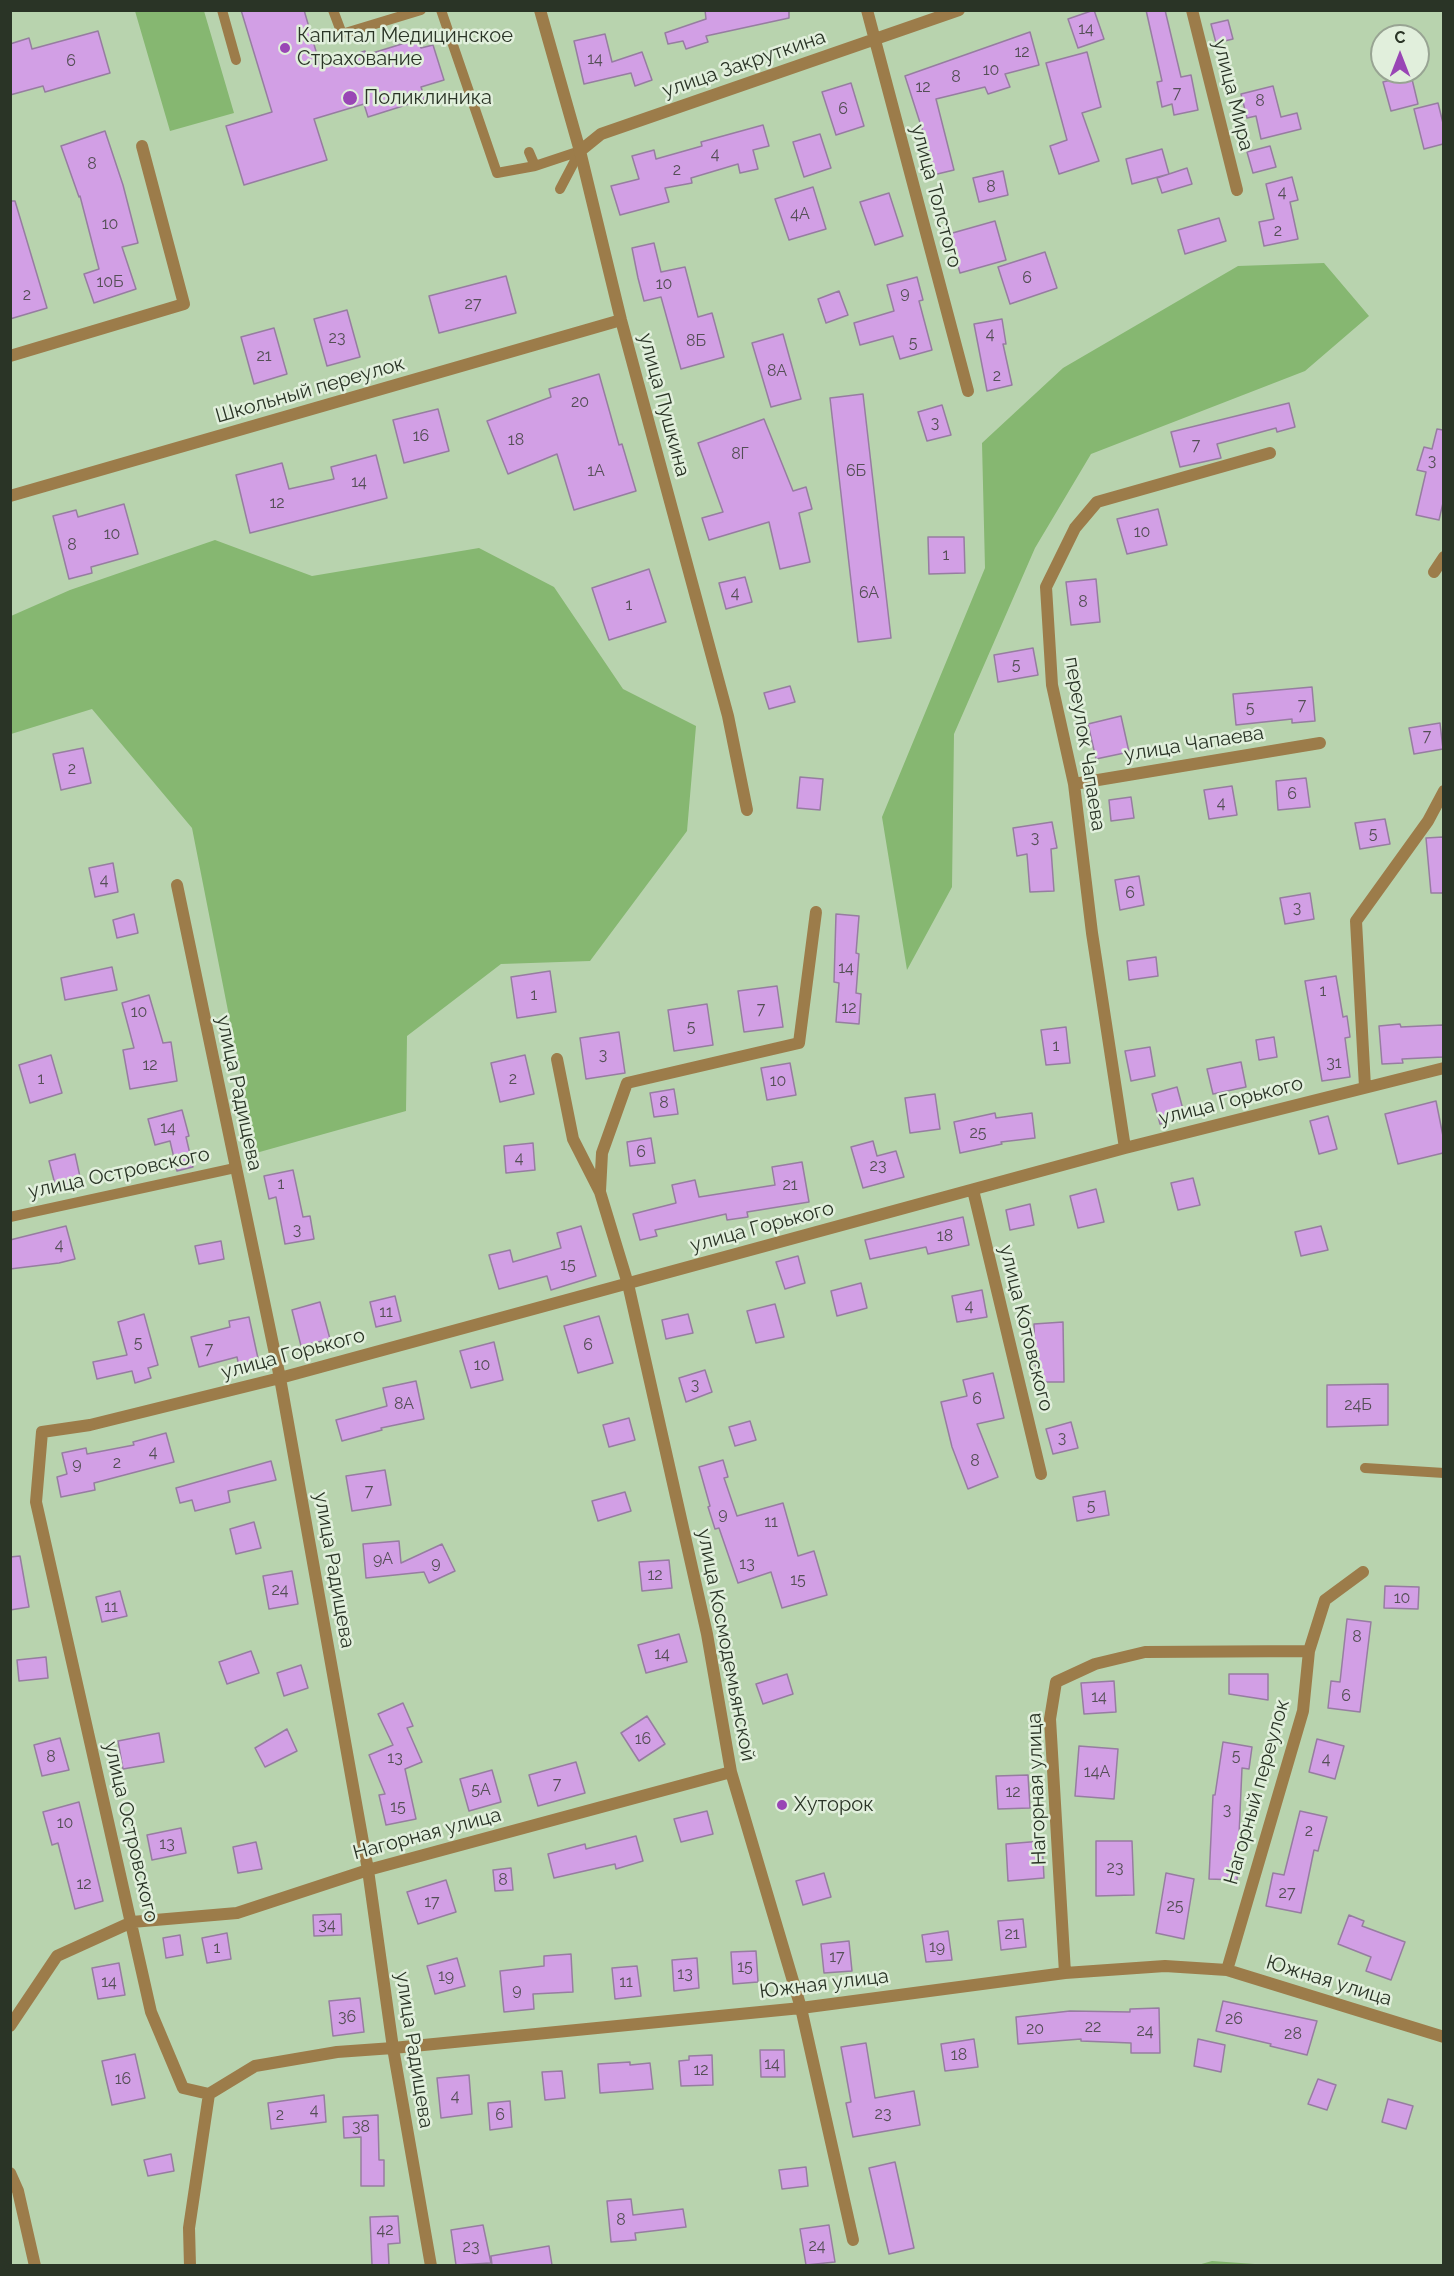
<!DOCTYPE html>
<meta charset="utf-8">
<style>
body{margin:0}
#map{position:relative;width:1454px;height:2276px;overflow:hidden;background:#b8d3ae;font-family:Raleway,sans-serif}
canvas{display:block}
.frame{position:absolute;inset:0;border:12px solid #2a3426;pointer-events:none}
.north{position:absolute;left:1370px;top:24px;width:60px;height:60px;box-sizing:border-box;background:#e1efdc;border:2px solid #98a493;border-radius:50%;rotate:0deg;font-size:16px;font-weight:700;line-height:24px;text-align:center;color:#2a3426}
.north::after{content:'';display:block;margin:auto;width:21px;height:27px;background:#9946b5;clip-path:polygon(50% 0,100% 100%,50% 72%,0 100%)}
</style>
<div id="map">
<canvas width="1454" height="2276"></canvas>
<div class="frame"></div>
<div class="north">С</div>
</div>
<script>
const context = document.querySelector('canvas').getContext('2d');
context.lineJoin = 'round';
function fill(path, color) {
  context.fillStyle = color;
  context.fill(path, 'evenodd');
}
function trace(path, color, width, dash) {
  context.strokeStyle = color;
  context.lineWidth = width;
  context.lineCap = dash ? 'butt' : 'round';
  context.setLineDash(dash || []);
  context.stroke(path);
}
function label(font, color, halo, rows, align = 'center') {
  context.font = font + ' Raleway,sans-serif';
  context.lineWidth = 5;
  context.setLineDash([]);
  context.textBaseline = 'middle';
  context.strokeStyle = halo;
  context.fillStyle = color;
  for (const [text, x, y, turn = 0] of rows) {
    context.save();
    context.translate(x, y);
    context.rotate((+turn || 0) * Math.PI / 180);
    context.textAlign = isNaN(turn) ? turn : align;
    if (halo) context.strokeText(text, 0, 0);
    context.fillText(text, 0, 0);
    context.restore();
  }
}
const green = new Path2D(`
 M135,11H204L234,113L170,131Z
 M1324,263L1369,316L1305,371L1091,454L1035,548L954,734L952,887L907,970L882,817L985,568L982,443L1063,368L1238,266Z
 M215,540L312,576L479,548L554,587L623,689L696,726L687,831L590,961L501,964L407,1036L406,1111L256,1153L192,828L92,709L11,734V616L70,590Z
 M1212,2261L1269,2265H1198Z`);
const building = new Path2D(`
 M241,10H304L320,65L365,51L366,55L418,39L421,48L433,45L444,80L421,87L425,99L368,117L364,104L314,119L327,160L244,185L226,126L272,112Z
 M705,10H789V18L706,36L708,42L686,49L683,41L668,44L665,33L706,19Z
 M1094,10L1104,39L1078,48L1068,19Z
 M1146,10H1165L1181,77L1191,75L1198,110L1174,115L1172,104L1162,107L1157,82L1162,81Z
 M1228,20L1233,39L1216,43L1211,24Z
 M98,31L110,73L45,92L43,86L10,95V44L29,38L32,49Z
 M1030,32L1039,65L1005,74L1010,87L988,94L985,87L936,99L954,170L929,176L919,136L924,135L905,76Z
 M605,34L612,62L642,52L652,80L635,86L631,73L584,84L574,41Z
 M1087,52L1101,107L1082,113L1099,161L1059,174L1050,146L1067,140L1046,63Z
 M1411,75L1418,104L1391,111L1383,82Z
 M851,83L864,126L836,135L822,92Z
 M1273,86L1281,117L1297,113L1301,129L1261,139L1256,116L1247,118L1241,94Z
 M1438,103L1443,123V144L1424,149L1414,109Z
 M763,125L769,146L753,150L758,169L740,173L738,164L691,178L692,183L665,188L669,202L620,215L611,186L639,179L632,156L654,150L656,159L702,146L701,142Z
 M105,131L123,185L138,243L122,247L136,289L94,303L84,274L99,269L80,196L79,197L61,146Z
 M820,134L831,168L804,177L793,142Z
 M1270,146L1276,167L1253,173L1247,152Z
 M1162,149L1169,174L1132,184L1126,159Z
 M1187,168L1192,184L1162,193L1157,178Z
 M1003,171L1008,195L979,202L973,178Z
 M1292,177L1298,200L1290,202L1298,239L1264,246L1259,222L1274,219L1266,184Z
 M813,187L826,229L789,240L775,199Z
 M889,193L903,236L875,245L860,202Z
 M10,201H15L47,308L10,319Z
 M1219,218L1226,241L1185,254L1178,230Z
 M995,221L1006,260L960,273L949,234Z
 M654,243L661,272L685,267L698,317L712,313L724,357L681,369L661,297L644,301L638,278L632,248Z
 M1045,252L1057,288L1010,304L998,267Z
 M506,276L516,313L439,333L429,296Z
 M917,277L923,300L919,301L932,350L900,359L893,336L860,345L854,323L894,311L887,285Z
 M839,291L848,315L826,323L818,299Z
 M347,310L360,357L327,366L314,319Z
 M1002,319L1006,344H1003L1012,385L987,391L974,324Z
 M274,328L287,374L254,384L241,337Z
 M783,334L801,399L771,407L752,343Z
 M599,374L619,445L622,444L636,491L574,510L557,454L508,474L487,421L551,397L549,389Z
 M863,394L891,638L858,642L830,398Z
 M1289,403L1295,427L1277,432L1276,428L1217,444L1221,458L1180,467L1171,432Z
 M942,405L951,435L927,441L918,412Z
 M438,409L449,451L404,463L393,420Z
 M764,419L793,491L806,487L812,509L799,513L810,562L780,569L769,522L709,540L702,518L723,512L698,443Z
 M1437,429L1443,430V503L1439,520L1416,515L1426,472L1417,470L1424,447L1432,449Z
 M376,455L387,498L250,533L236,475L282,463L289,489L334,479L331,467Z
 M124,504L138,554L91,567L92,573L69,579L53,516L76,510L78,517Z
 M1158,509L1167,545L1127,554L1117,519Z
 M928,537H964L965,573L929,574Z
 M649,569L666,622L609,640L592,588Z
 M745,577L752,602L726,609L719,583Z
 M1096,579L1100,622L1071,625L1066,582Z
 M1033,648L1038,675L998,682L994,655Z
 M790,686L795,702L769,709L764,693Z
 M1312,687L1315,721L1292,723V719L1236,725L1233,694Z
 M1121,716L1129,752L1096,759L1088,724Z
 M1440,723L1443,749L1414,754L1409,728Z
 M83,748L91,783L61,790L53,754Z
 M800,777L823,779L820,810L797,808Z
 M1306,778L1310,807L1278,810L1276,781Z
 M1232,786L1237,815L1209,819L1204,790Z
 M1131,797L1134,818L1111,821L1109,800Z
 M1385,819L1390,844L1360,849L1355,823Z
 M1052,822L1057,848L1051,849L1054,891L1030,892L1027,854L1017,856L1013,828Z
 M1443,837V893H1431L1426,838Z
 M113,863L118,892L95,897L89,868Z
 M1139,876L1144,905L1120,910L1115,880Z
 M1310,893L1314,919L1285,924L1280,898Z
 M134,914L138,933L117,938L113,920Z
 M836,914L859,916L856,953L859,954L856,993L861,994L859,1024L836,1022L839,983L834,982Z
 M1156,957L1158,976L1129,980L1127,961Z
 M112,967L117,990L65,1000L61,978Z
 M550,971L556,1012L517,1018L511,977Z
 M1336,976L1343,1017L1347,1016L1350,1037L1345,1038L1350,1077L1322,1081L1305,981Z
 M777,986L783,1027L744,1032L738,991Z
 M149,995L163,1043L171,1042L177,1081L130,1089L123,1050L134,1048L122,1003Z
 M707,1004L713,1045L674,1051L668,1010Z
 M1400,1024L1401,1027L1443,1025V1057L1402,1059L1403,1063L1382,1064L1379,1026Z
 M1066,1027L1070,1063L1046,1065L1041,1030Z
 M619,1032L625,1073L586,1079L580,1038Z
 M1274,1037L1277,1057L1259,1060L1256,1040Z
 M1150,1047L1155,1076L1131,1081L1125,1051Z
 M51,1055L62,1093L30,1103L19,1065Z
 M525,1055L534,1094L500,1102L491,1063Z
 M1241,1062L1246,1087L1213,1094L1207,1069Z
 M790,1063L796,1095L767,1100L761,1068Z
 M1177,1087L1185,1117L1160,1124L1152,1094Z
 M674,1089L678,1114L654,1117L650,1093Z
 M935,1094L940,1129L910,1133L905,1098Z
 M1436,1101L1443,1136V1153L1398,1164L1385,1114Z
 M182,1110L189,1136L186,1137L193,1167L177,1171L170,1141L155,1145L148,1119Z
 M995,1113L996,1118L1032,1113L1035,1138L1001,1142L1002,1144L960,1153L954,1122Z
 M1328,1116L1337,1149L1319,1154L1310,1121Z
 M651,1138L655,1163L630,1166L627,1142Z
 M873,1141L877,1156L896,1151L904,1177L863,1188L851,1147Z
 M533,1143L535,1170L506,1173L504,1146Z
 M75,1154L82,1186L57,1192L49,1161Z
 M802,1162L809,1202L747,1212L748,1217L727,1220L726,1214L655,1230L657,1236L640,1240L633,1214L676,1203L672,1185L695,1180L699,1197L775,1185L772,1167Z
 M293,1170L303,1217L310,1216L314,1239L285,1244L276,1197L269,1199L264,1176Z
 M1193,1178L1200,1205L1178,1210L1171,1183Z
 M1096,1189L1104,1222L1078,1228L1070,1196Z
 M1030,1204L1034,1225L1010,1230L1006,1210Z
 M963,1217L969,1245L928,1254L926,1247L870,1259L865,1240Z
 M66,1226L75,1259L59,1263L10,1269V1240Z
 M581,1226L596,1276L551,1290L547,1276L499,1289L489,1255L510,1250L513,1262L561,1248L557,1233Z
 M1321,1226L1328,1250L1301,1256L1295,1232Z
 M221,1241L224,1259L199,1264L195,1246Z
 M798,1256L805,1283L785,1289L776,1262Z
 M861,1283L867,1308L837,1316L831,1291Z
 M982,1290L987,1317L957,1322L952,1296Z
 M395,1296L401,1321L376,1327L370,1302Z
 M320,1302L330,1339L301,1346L292,1310Z
 M775,1304L784,1337L756,1343L747,1311Z
 M144,1314L158,1365L148,1368L151,1378L135,1383L132,1371L97,1379L93,1362L127,1355L118,1322Z
 M688,1314L693,1333L666,1339L662,1320Z
 M599,1316L613,1363L578,1373L564,1326Z
 M249,1317L259,1363L239,1367L237,1357L199,1367L191,1337L230,1327L229,1321Z
 M1063,1322L1064,1382H1036L1034,1324Z
 M494,1342L503,1380L471,1388L460,1351Z
 M705,1370L712,1392L686,1402L679,1378Z
 M993,1373L1004,1418L977,1424L998,1477L968,1489L952,1447L941,1402L967,1396L963,1380Z
 M416,1381L424,1419L381,1428L382,1430L342,1441L336,1420L387,1406L383,1388Z
 M1388,1384V1425L1327,1427V1385Z
 M629,1418L635,1440L609,1447L603,1425Z
 M750,1421L756,1440L735,1446L729,1427Z
 M1071,1422L1078,1448L1053,1454L1046,1429Z
 M166,1433L174,1462L94,1483L95,1490L61,1497L57,1477L67,1474L62,1453L86,1448L87,1454L134,1445L133,1442Z
 M723,1460L728,1477L724,1478L737,1516L783,1503L798,1556L814,1551L827,1595L782,1608L771,1572L738,1583L719,1528L715,1529L708,1507L710,1506L699,1467Z
 M271,1461L276,1480L228,1491L230,1502L195,1511L192,1500L180,1503L176,1488Z
 M385,1470L391,1505L352,1511L346,1476Z
 M1105,1491L1109,1515L1077,1521L1073,1497Z
 M625,1492L631,1511L598,1521L592,1501Z
 M254,1522L261,1548L236,1554L230,1529Z
 M399,1541L401,1563L442,1544L455,1571L429,1583L424,1572L366,1578L363,1544Z
 M20,1556L29,1607L10,1610V1557Z
 M669,1560L672,1588L642,1591L639,1562Z
 M292,1571L298,1604L269,1609L263,1576Z
 M1385,1586L1419,1587L1418,1609L1384,1608Z
 M120,1591L127,1616L102,1622L96,1597Z
 M1347,1619L1371,1622L1360,1712L1328,1708L1331,1681L1340,1682Z
 M679,1634L687,1662L646,1673L638,1645Z
 M251,1651L259,1673L227,1684L219,1662Z
 M46,1657L48,1678L19,1681L17,1660Z
 M301,1665L308,1688L284,1696L277,1673Z
 M787,1674L793,1694L763,1704L756,1684Z
 M1229,1674H1268V1700L1229,1694Z
 M1114,1681L1116,1712L1084,1714L1081,1683Z
 M403,1703L413,1726L407,1728L422,1762L405,1769L416,1819L386,1825L379,1795L385,1794L369,1755L393,1745L378,1714Z
 M647,1716L665,1744L639,1761L621,1733Z
 M287,1729L297,1751L265,1767L255,1748Z
 M159,1733L164,1762L123,1769L118,1741Z
 M60,1738L69,1770L42,1776L34,1745Z
 M1317,1739L1344,1746L1335,1779L1309,1772Z
 M1223,1742L1252,1747L1249,1769L1242,1768L1237,1880L1209,1879L1213,1795H1215Z
 M1079,1746L1118,1749L1114,1799L1075,1796Z
 M576,1762L585,1793L538,1806L529,1775Z
 M492,1770L501,1802L469,1811L460,1779Z
 M1028,1775L1030,1808L998,1809L996,1776Z
 M79,1802L103,1901L75,1909L58,1843L52,1845L43,1812Z
 M707,1811L713,1834L681,1842L674,1819Z
 M1300,1811L1327,1817L1318,1851L1314,1850L1301,1913L1266,1906L1273,1873L1284,1875Z
 M181,1828L186,1853L152,1860L147,1835Z
 M636,1836L643,1861L616,1869L615,1864L554,1878L548,1854L585,1844L586,1849Z
 M1042,1841L1044,1878L1008,1881L1006,1844Z
 M1096,1841H1132L1134,1895L1096,1896Z
 M256,1842L262,1869L238,1873L233,1847Z
 M511,1868L513,1890L495,1891L493,1870Z
 M824,1873L831,1897L803,1905L796,1881Z
 M1166,1873L1194,1879L1184,1939L1156,1933Z
 M446,1880L456,1912L418,1924L407,1892Z
 M341,1914L342,1935L314,1936L313,1915Z
 M1349,1915L1364,1921L1362,1926L1405,1942L1391,1980L1366,1971L1371,1957L1338,1944Z
 M1023,1919L1026,1947L1001,1950L998,1921Z
 M948,1931L952,1960L926,1962L922,1935Z
 M227,1933L231,1959L207,1963L202,1938Z
 M180,1935L183,1955L166,1958L163,1938Z
 M849,1941L852,1971L824,1973L821,1944Z
 M756,1951L758,1982L733,1984L731,1952Z
 M571,1954L573,1992L533,1994L534,2009L504,2012L500,1971L544,1966V1956Z
 M457,1958L465,1986L435,1994L427,1966Z
 M697,1958L699,1988L674,1991L672,1960Z
 M119,1963L125,1995L98,1999L92,1968Z
 M637,1966L641,1996L615,1999L612,1968Z
 M360,1998L364,2032L333,2036L329,2001Z
 M1223,2001L1317,2021L1307,2055L1270,2046L1271,2044L1216,2031Z
 M1159,2008L1160,2053H1131V2043L1081,2041V2039L1018,2044L1016,2017L1070,2011L1130,2012V2009Z
 M974,2039L978,2067L945,2071L941,2044Z
 M1198,2039L1225,2045L1221,2072L1194,2066Z
 M866,2043L875,2098L914,2091L920,2125L853,2137L846,2103L851,2102L841,2047Z
 M760,2050H784L785,2077H761Z
 M135,2054L145,2098L112,2105L102,2061Z
 M712,2055L713,2085L681,2086L679,2061L689,2060V2056Z
 M630,2062V2065L650,2063L653,2089L600,2093L598,2064Z
 M562,2071L565,2098L545,2100L542,2072Z
 M469,2075L472,2114L441,2118L437,2078Z
 M1318,2079L1336,2085L1327,2110L1308,2104Z
 M324,2095L326,2122L271,2129L268,2103Z
 M1388,2099L1413,2106L1406,2129L1382,2122Z
 M510,2101L512,2127L490,2130L488,2103Z
 M378,2115L379,2160H384V2186H361V2137L344,2138L343,2117Z
 M171,2154L174,2171L148,2176L144,2160Z
 M895,2162L914,2248L889,2254L869,2168Z
 M806,2167L808,2186L782,2189L779,2170Z
 M631,2199L633,2215L683,2209L686,2227L635,2233L636,2240L611,2242L607,2201Z
 M398,2216L400,2243L388,2244L389,2265H372L370,2217Z
 M483,2225L491,2263L456,2265L451,2230Z
 M829,2225L835,2262L806,2265L800,2229Z
 M549,2246L552,2265H492L491,2256Z`);
const lane = new Path2D(`
 M222,10L236,60
 M333,10L342,34L421,10
 M441,10L497,173L535,166
 M529,152L535,166L580,151
 M560,189L580,151
 M10,1217L235,1168
 M1365,1468L1444,1473`);
const street = new Path2D(`
 M540,10L580,151L621,320L728,716L747,810
 M867,10L968,391
 M1192,10L1237,190
 M580,151L601,134L959,10
 M10,356L184,304L142,146
 M10,496L621,320
 M1434,572L1444,557
 M1074,784L1320,743
 M177,885L280,1378L368,1870L393,2048L431,2266
 M557,1059L573,1139L600,1192L628,1284L707,1634L731,1772L801,2008L853,2240
 M1365,1087L1356,921L1428,821L1444,791
 M1125,1148L1092,933L1074,784L1052,685L1046,587L1075,528L1097,502L1270,453
 M973,1190L1041,1474
 M600,1191L602,1153L627,1083L799,1043L816,912
 M1227,1970L1303,1711L1309,1651L1325,1600L1363,1572
 M1065,1973L1050,1719L1056,1682L1095,1664L1145,1652L1309,1651
 M10,2026L57,1956L132,1922L237,1913L368,1870L731,1772
 M209,2094L183,2088L151,2012L36,1502L42,1432L90,1425L280,1378L1125,1148L1444,1068
 M209,2094L255,2066L337,2052L393,2048L801,2008L1065,1973L1165,1966L1227,1970L1444,2037
 M10,2173L18,2191L35,2266
 M190,2266L189,2228L209,2094`);
const markers = [
 [285,48,6,"#9946b5"],
 [350,98,8,"#9946b5"],
 [782,1805,6,"#9946b5"]
];
const numberNames = [
 ["14",1086,29],
 ["12",1022,52],
 ["14",595,59],
 ["6",71,61],
 ["10",991,70],
 ["8",956,77],
 ["12",923,87],
 ["7",1177,93],
 ["8",1260,101],
 ["6",843,109],
 ["4",715,154],
 ["8",92,164],
 ["2",677,170],
 ["8",991,187],
 ["4",1282,192],
 ["4А",800,214],
 ["10",110,224],
 ["2",1278,231],
 ["6",1027,278],
 ["10Б",110,282],
 ["10",664,284],
 ["9",905,293],
 ["2",27,295],
 ["27",473,304],
 ["4",990,334],
 ["23",337,338],
 ["8Б",696,341],
 ["5",913,343],
 ["21",264,356],
 ["8А",777,371],
 ["2",997,376],
 ["20",580,402],
 ["3",935,423],
 ["16",421,436],
 ["18",516,440],
 ["7",1196,445],
 ["8Г",740,454],
 ["3",1432,461],
 ["1А",596,471],
 ["6Б",856,471],
 ["14",359,482],
 ["12",277,503],
 ["10",1142,532],
 ["10",112,534],
 ["8",72,545],
 ["1",946,555],
 ["4",735,593],
 ["6А",869,593],
 ["8",1083,602],
 ["1",629,605],
 ["5",1016,665],
 ["7",1302,705],
 ["5",1250,708],
 ["7",1427,736],
 ["2",72,769],
 ["6",1292,794],
 ["4",1221,803],
 ["5",1373,834],
 ["3",1035,838],
 ["4",104,880],
 ["6",1130,893],
 ["3",1297,908],
 ["14",846,968],
 ["1",1323,991],
 ["1",534,995],
 ["12",849,1008],
 ["7",761,1009],
 ["10",139,1012],
 ["5",691,1027],
 ["1",1056,1046],
 ["3",603,1055],
 ["31",1334,1063],
 ["12",150,1065],
 ["1",41,1079],
 ["2",513,1079],
 ["10",778,1081],
 ["8",664,1103],
 ["14",168,1128],
 ["25",978,1133],
 ["6",641,1152],
 ["4",519,1158],
 ["23",878,1166],
 ["1",281,1184],
 ["21",790,1185],
 ["3",297,1230],
 ["18",945,1236],
 ["4",59,1245],
 ["15",568,1265],
 ["4",969,1306],
 ["11",386,1312],
 ["5",138,1343],
 ["6",588,1345],
 ["7",209,1349],
 ["10",482,1365],
 ["3",695,1385],
 ["6",977,1399],
 ["8А",404,1404],
 ["24Б",1358,1405],
 ["3",1062,1438],
 ["4",153,1452],
 ["8",975,1461],
 ["2",117,1463],
 ["9",77,1464],
 ["7",369,1491],
 ["5",1091,1506],
 ["9",723,1514],
 ["11",771,1522],
 ["9А",383,1559],
 ["9",436,1563],
 ["13",747,1564],
 ["12",655,1575],
 ["15",798,1580],
 ["24",280,1590],
 ["10",1402,1598],
 ["11",111,1607],
 ["8",1357,1637],
 ["14",662,1654],
 ["6",1346,1696],
 ["14",1099,1697],
 ["16",643,1739],
 ["5",1236,1756],
 ["8",51,1757],
 ["13",395,1758],
 ["4",1326,1759],
 ["14А",1097,1772],
 ["7",557,1784],
 ["5А",481,1790],
 ["12",1013,1792],
 ["15",398,1807],
 ["3",1227,1810],
 ["10",65,1823],
 ["2",1309,1831],
 ["13",167,1844],
 ["23",1115,1868],
 ["8",503,1880],
 ["12",84,1884],
 ["27",1287,1893],
 ["17",432,1902],
 ["25",1175,1906],
 ["34",327,1925],
 ["21",1012,1934],
 ["19",937,1947],
 ["1",217,1948],
 ["17",837,1957],
 ["15",745,1967],
 ["13",685,1974],
 ["19",446,1976],
 ["14",109,1982],
 ["11",626,1982],
 ["9",517,1990],
 ["36",347,2017],
 ["26",1234,2019],
 ["22",1093,2027],
 ["20",1035,2029],
 ["24",1145,2031],
 ["28",1293,2034],
 ["18",959,2055],
 ["14",772,2064],
 ["12",701,2070],
 ["16",123,2079],
 ["4",455,2096],
 ["4",314,2110],
 ["23",883,2114],
 ["2",280,2115],
 ["6",500,2115],
 ["38",361,2127],
 ["8",621,2220],
 ["42",385,2230],
 ["24",817,2246],
 ["23",471,2247]
];
const poiNames = [
 ["Капитал Медицинское",297,36],
 ["Страхование",297,59],
 ["Поликлиника",364,98],
 ["Хуторок",794,1805]
];
const streetNames = [
 ["улица Закруткина",744,64,-19],
 ["улица Мира",1233,95,76],
 ["улица Толстого",936,196,75],
 ["Школьный переулок",310,390,-16],
 ["улица Пушкина",664,405,75],
 ["переулок Чапаева",1085,744,81],
 ["улица Чапаева",1194,744,-9],
 ["улица Радищева",239,1093,78],
 ["улица Горького",1231,1101,-14],
 ["улица Островского",119,1173,-12],
 ["улица Горького",762,1227,-15],
 ["улица Котовского",1026,1328,76],
 ["улица Горького",293,1354,-15],
 ["улица Радищева",334,1570,80],
 ["улица Космодемьянской",726,1645,79],
 ["Нагорная улица",1037,1789,-92],
 ["Нагорный переулок",1257,1792,-74],
 ["улица Островского",131,1832,77],
 ["Нагорная улица",427,1834,-15],
 ["Южная улица",1329,1981,17],
 ["Южная улица",824,1984,-7],
 ["улица Радищева",414,2050,81]
];
fill(green, '#86b771');
fill(building, '#d29fe5');
trace(building, '#967da0', 1.5);
trace(lane, '#9c7c4a', 10);
trace(street, '#9c7c4a', 12);
for (const [x, y, r, color] of markers) {
  const dot = new Path2D();
  dot.arc(x, y, r, 0, 2 * Math.PI);
  context.fillStyle = color;
  context.fill(dot);
  trace(dot, '#e1efdc', 2);
}
label('16px', '#544f56', null, numberNames);
label('20px', '#2a3426', '#e1efdc', poiNames, 'left');
label('20px', '#2a3426', '#e1efdc', streetNames);
</script>
